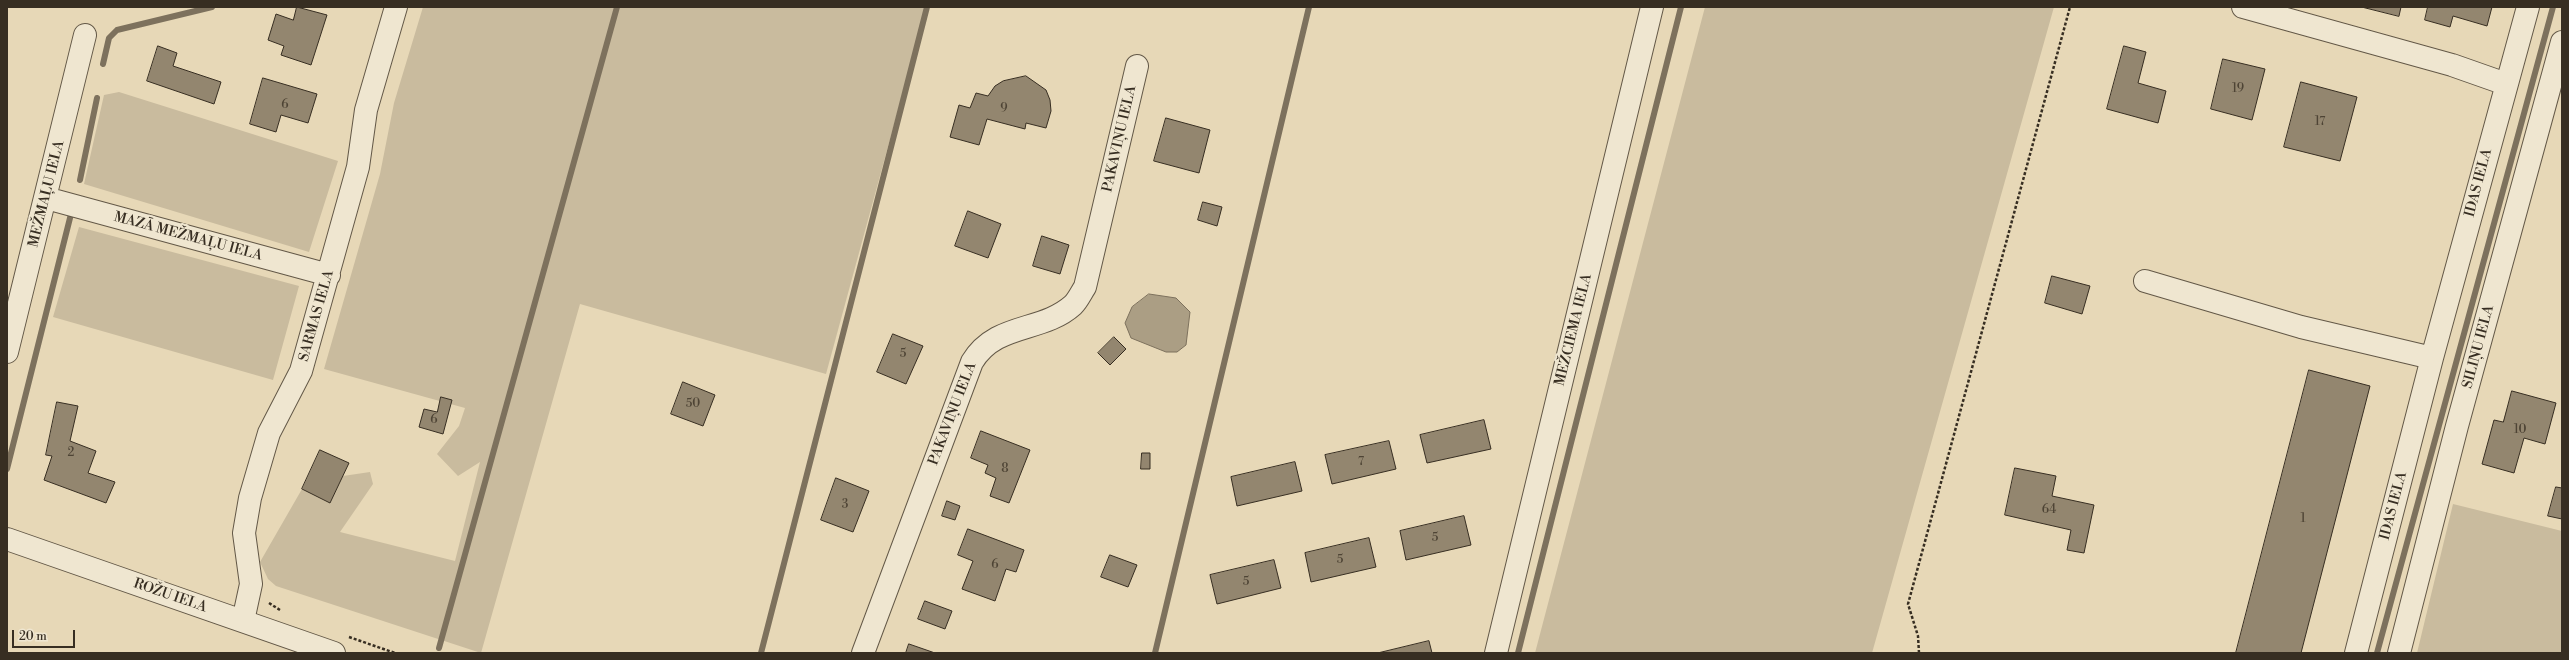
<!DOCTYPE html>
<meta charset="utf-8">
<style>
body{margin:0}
#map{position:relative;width:2569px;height:660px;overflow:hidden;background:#e7d8b7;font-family:"Libre Bodoni",serif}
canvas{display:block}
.frame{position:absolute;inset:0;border:8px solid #372e22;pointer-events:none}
.scale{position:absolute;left:12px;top:630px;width:63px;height:18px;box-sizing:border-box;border:2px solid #372e22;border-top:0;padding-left:5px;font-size:12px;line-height:14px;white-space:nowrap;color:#372e22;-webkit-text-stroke:3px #efe6d0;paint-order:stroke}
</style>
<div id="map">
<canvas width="2569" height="660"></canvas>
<div class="frame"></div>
<div class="scale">20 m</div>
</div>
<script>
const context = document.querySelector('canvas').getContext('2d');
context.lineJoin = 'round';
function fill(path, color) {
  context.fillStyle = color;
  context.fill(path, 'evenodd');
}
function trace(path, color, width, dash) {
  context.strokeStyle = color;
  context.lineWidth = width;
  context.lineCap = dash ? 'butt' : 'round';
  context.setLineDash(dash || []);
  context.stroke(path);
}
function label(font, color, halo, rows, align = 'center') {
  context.font = font + ' "Libre Bodoni",serif';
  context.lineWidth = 4;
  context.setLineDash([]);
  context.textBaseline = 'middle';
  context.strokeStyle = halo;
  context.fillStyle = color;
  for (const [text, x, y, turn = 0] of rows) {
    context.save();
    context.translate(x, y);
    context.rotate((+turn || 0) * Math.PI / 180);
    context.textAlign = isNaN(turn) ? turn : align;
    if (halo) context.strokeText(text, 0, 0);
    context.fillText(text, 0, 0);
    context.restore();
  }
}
const green = new Path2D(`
 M423,7H926L826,374L580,304L481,653L276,586L268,579L260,562L302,489L330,503L343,476L370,472L373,484L340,532L455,561L480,462L458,476L437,454L459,426L465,408L324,369L380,174L394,103Z
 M1705,7H2054L1872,653H1535Z
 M119,92L338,161L309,252L84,184L104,95Z
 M79,227L299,286L273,380L53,317Z
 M2453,504L2562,531V653H2417Z`);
const water = new Path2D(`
 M1149,294L1176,298L1190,312L1186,345L1177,352H1166L1131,338L1125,323L1132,307Z`);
const stream = new Path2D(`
 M103,64L109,38L117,30L212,7
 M80,180L97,98
 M7,469L71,214
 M439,648L617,7
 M761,653L927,7
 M1155,653L1309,7
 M1518,653L1681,7
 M2377,653L2553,7`);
const building = new Path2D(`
 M297,7L327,15L311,65L281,55L284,46L268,40L276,14L293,20Z
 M2362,7H2401L2399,16Z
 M2428,7H2492L2487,26L2453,16L2450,27L2425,20Z
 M158,46L177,53L173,66L221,82L214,104L147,81Z
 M2124,46L2146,52L2138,83L2166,91L2158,123L2107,109Z
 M2223,59L2265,69L2252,120L2211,109Z
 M1026,76L1046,90L1050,100L1051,111L1046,128L1026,123L1025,129L987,119L979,145L950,137L959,105L970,108L976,93L988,96L995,86L1003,81Z
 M263,78L317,94L308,123L281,115L276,132L250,124Z
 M2301,82L2357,97L2340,161L2284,147Z
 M1166,118L1210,130L1199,173L1154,161Z
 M1203,202L1222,207L1217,226L1198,220Z
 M968,211L1001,224L988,258L955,246Z
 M1042,236L1069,245L1060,274L1033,266Z
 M2052,276L2090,286L2082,314L2045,303Z
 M893,334L923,346L906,384L877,372Z
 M1114,337L1126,349L1110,365L1098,353Z
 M2309,370L2370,386L2301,653H2236Z
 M683,382L715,395L703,426L671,414Z
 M2512,391L2556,403L2545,444L2524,438L2514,473L2482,464L2494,420L2503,422Z
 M441,397L452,400L443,434L419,427L424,409L437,412Z
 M57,402L78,406L70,441L96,451L88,473L115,482L106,503L44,480L52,456L46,455Z
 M1484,420L1491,449L1427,463L1420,435Z
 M981,431L1030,450L1009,503L990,496L996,478L985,473L988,465L971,458Z
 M1389,441L1396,469L1332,484L1325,455Z
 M320,450L349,463L330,503L302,489Z
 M1142,453H1150V469H1141Z
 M1295,462L1302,491L1237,506L1231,477Z
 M2015,468L2056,476L2052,496L2094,505L2084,553L2067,550L2071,530L2005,515Z
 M836,478L869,491L853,532L821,520Z
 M2556,487L2562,488V519L2548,516Z
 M947,501L960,506L955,520L942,516Z
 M1464,516L1471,545L1406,560L1400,531Z
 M968,529L1024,550L1016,572L1006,569L995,601L962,589L973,561L958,555Z
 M1369,538L1376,567L1311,582L1305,553Z
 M1110,555L1137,565L1128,587L1101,577Z
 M1274,560L1281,588L1217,604L1210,575Z
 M925,601L952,611L945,629L918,619Z
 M1429,641L1432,653H1378Z
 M909,644L935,653H906Z`);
const path = new Path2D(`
 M269,603L280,610
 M349,637L395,653
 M1919,653L1918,636L1908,604L2070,7`);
const minor = new Path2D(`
 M2243,7L2452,65L2506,84
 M46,198L329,275
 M2145,281L2301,327L2432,358
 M7,352L85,35
 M7,539L334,653
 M243,621L251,584L244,533L250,498L269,433L301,371L358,167L366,110L396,7
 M863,653L972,362C996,322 1042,333 1073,305C1078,300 1081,293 1085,287L1137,66
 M1496,653L1652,7
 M2356,653L2432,358L2528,7
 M2399,653L2457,426L2562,42`);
const numberNames = [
 ["19",2238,89],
 ["6",285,105],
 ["9",1004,109],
 ["17",2320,122],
 ["5",903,354],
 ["50",693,404],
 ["6",434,420],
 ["10",2520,430],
 ["2",71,453],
 ["7",1361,462],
 ["8",1005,469],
 ["3",845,505],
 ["64",2049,510],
 ["1",2303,519],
 ["5",1435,538],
 ["5",1340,560],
 ["6",995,565],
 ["5",1246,582]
];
const streetNames = [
 ["PAKAVIŅU IELA",1120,139,-77],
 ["IDAS IELA",2479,183,-75],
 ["MEŽMAĻU IELA",47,194,-76],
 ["MAZĀ MEŽMAĻU IELA",188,237,15],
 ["SARMAS IELA",317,316,-74],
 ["MEŽCIEMA IELA",1574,330,-76],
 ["SILIŅU IELA",2479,347,-75],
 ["PAKAVIŅU IELA",953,414,-69],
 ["IDAS IELA",2394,506,-75],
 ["ROŽU IELA",170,596,19]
];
fill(green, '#c9bb9e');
fill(water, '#ab9e84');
trace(water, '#7d715d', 1);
trace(stream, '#7d715d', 6);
fill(building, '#93866f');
trace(building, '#372e22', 1);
trace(minor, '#635847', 24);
trace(path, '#372e22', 2.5, [3, 2]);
trace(minor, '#efe6d0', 22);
label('12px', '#4e4435', null, numberNames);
label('14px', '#372e22', '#efe6d0', streetNames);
</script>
